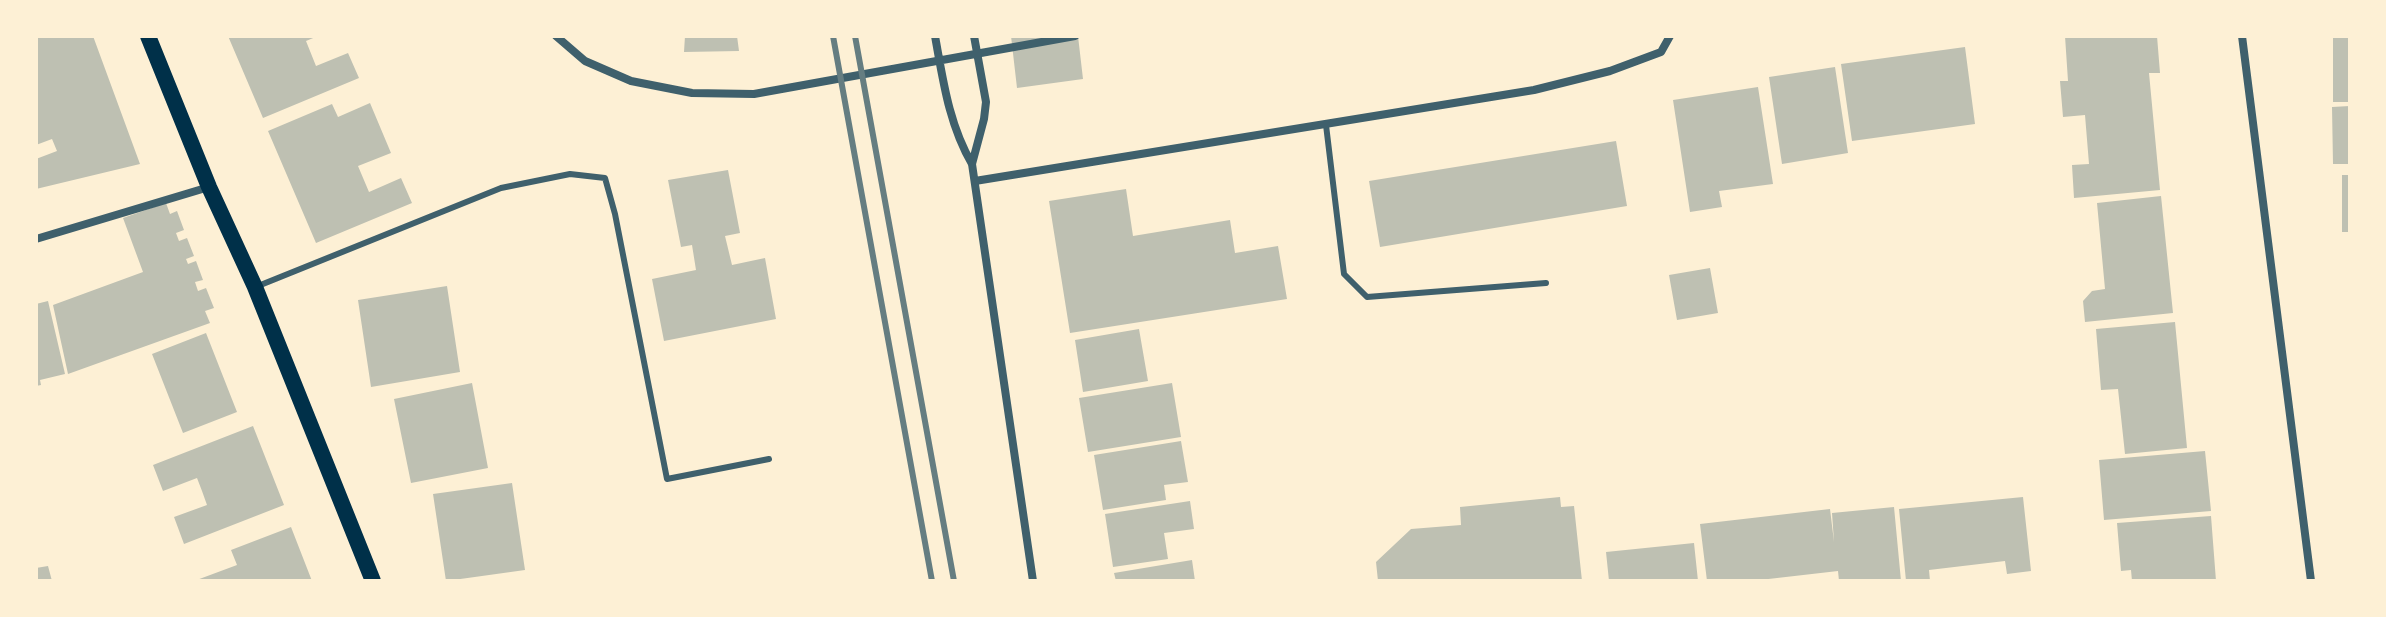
<!DOCTYPE html>
<style>
body{margin:0}
#map{position:relative;width:2386px;height:617px;overflow:hidden;background:#fdf0d5;font-family:"PT Sans",sans-serif}
canvas{display:block}
.frame{position:absolute;inset:0;border:38px solid #fdf0d5;pointer-events:none}
</style>
<div id="map">
<canvas width="2386" height="617"></canvas>
<div class="frame"></div>
</div>
<script>
const context = document.querySelector('canvas').getContext('2d');
context.lineJoin = 'round';
function fill(path, color) {
  context.fillStyle = color;
  context.fill(path, 'evenodd');
}
function trace(path, color, width, dash) {
  context.strokeStyle = color;
  context.lineWidth = width;
  context.lineCap = dash ? 'butt' : 'round';
  context.setLineDash(dash || []);
  context.stroke(path);
}
const building = new Path2D(`
 M36,36H93L140,164L36,189V159L57,151L52,139L36,145Z
 M228,36H318L306,41L316,66L348,53L359,78L263,118Z
 M685,36H737L739,51L684,52Z
 M1011,36H1078L1083,79L1017,88Z
 M2065,36H2157L2160,73H2149L2160,190L2074,198L2072,165L2089,164L2085,115L2063,117L2060,81H2068Z
 M2333,36H2350V102H2333Z
 M1965,47L1975,124L1852,141L1841,64Z
 M1835,67L1848,153L1782,164L1769,77Z
 M1758,87L1773,184L1719,191L1722,207L1690,212L1673,100Z
 M370,103L391,153L358,166L369,192L401,178L412,203L316,243L268,131L332,104L338,117Z
 M2350,106V164H2333L2332,107Z
 M1616,141L1627,206L1380,247L1369,181Z
 M728,170L740,233L725,236L732,265L765,258L776,319L664,341L652,279L696,270L692,245L681,247L668,180Z
 M2342,175H2350V232H2342Z
 M1126,189L1133,236L1230,220L1235,253L1278,246L1287,299L1070,333L1049,201Z
 M2161,196L2173,313L2085,322L2083,301L2092,291L2105,289L2097,203Z
 M166,203L170,214L177,211L184,230L176,233L179,241L187,238L194,256L186,259L188,264L196,261L203,280L195,282L198,291L206,288L214,308L205,311L210,323L68,374L53,305L143,272L123,218Z
 M1710,268L1718,313L1677,320L1669,275Z
 M447,286L460,372L371,387L358,300Z
 M48,301L65,374L40,380L41,385L36,386V304Z
 M2175,322L2187,448L2125,454L2118,389L2101,390L2096,329Z
 M1139,329L1148,381L1083,392L1075,340Z
 M206,333L237,412L183,433L152,354Z
 M472,383L488,468L411,483L394,399Z
 M1172,383L1181,437L1088,452L1079,398Z
 M253,426L284,505L184,544L174,517L207,505L202,491L197,478L163,491L153,465Z
 M1181,441L1188,482L1164,485L1166,500L1103,510L1094,455Z
 M2205,451L2211,511L2104,520L2099,460Z
 M512,483L525,570L446,581L433,494Z
 M1560,497L1561,507L1574,506L1582,581H1378L1376,562L1411,529L1461,525L1460,507Z
 M2023,497L2031,571L2007,574L2005,561L1929,570L1930,581H1906L1899,509Z
 M1190,501L1194,529L1164,533L1168,559L1113,567L1105,514Z
 M1894,507L1901,581H1839L1838,571L1751,581H1707L1700,524L1830,509L1834,542L1832,513Z
 M2211,516L2216,581H2132L2131,570L2121,571L2117,523Z
 M291,527L312,581H194L237,565L231,550Z
 M1694,543L1698,581H1609L1606,552Z
 M1192,560L1195,581H1116L1114,573Z
 M48,566L52,581H36V568Z`);
const service = new Path2D(`
 M1326,125L1344,274L1367,297L1546,283
 M258,286L501,188L570,174L605,178L615,214L667,479L769,459`);
const minor = new Path2D(`
 M556,36L585,61L631,81L692,93L754,94L1075,36
 M935,36C943,80 949,125 972,164L1033,581
 M2242,36L2311,581
 M972,164L984,119L986,102L974,36
 M975,181L1534,90L1610,71L1661,52L1670,36
 M36,239L209,187`);
const secondary = new Path2D(`
 M148,36L209,187L255,287L373,581`);
const rail = new Path2D(`
 M833,36L932,581
 M855,36L954,581`);
fill(building, '#bec0b2');
trace(service, '#3f606c', 6);
trace(minor, '#3f606c', 8);
trace(secondary, '#003049', 16);
trace(rail, '#657d81', 6);
</script>
